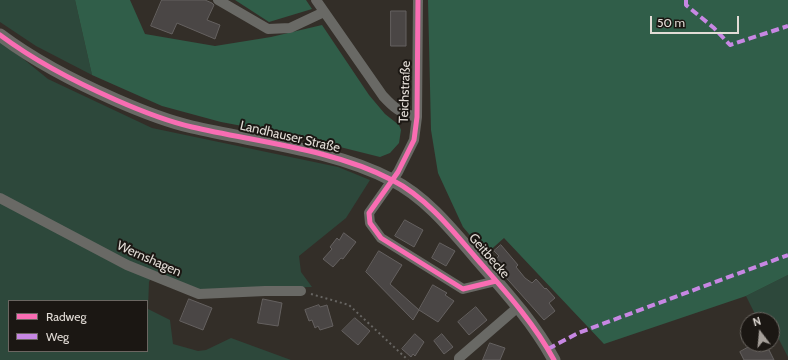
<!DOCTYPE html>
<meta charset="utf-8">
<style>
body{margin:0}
#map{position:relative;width:788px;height:360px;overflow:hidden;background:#332e28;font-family:Cabin,sans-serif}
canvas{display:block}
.legend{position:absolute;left:8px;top:300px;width:140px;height:52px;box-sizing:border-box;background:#1b1713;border:1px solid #6b6661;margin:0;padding:5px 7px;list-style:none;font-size:12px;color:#e2dcd6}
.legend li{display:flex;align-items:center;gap:8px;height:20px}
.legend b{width:20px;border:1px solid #6b6661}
.north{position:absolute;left:740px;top:312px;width:40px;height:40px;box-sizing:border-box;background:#1b1713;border:1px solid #6b6661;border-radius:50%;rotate:344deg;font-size:11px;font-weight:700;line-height:16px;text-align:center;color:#e2dcd6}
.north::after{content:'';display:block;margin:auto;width:14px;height:18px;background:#a59f99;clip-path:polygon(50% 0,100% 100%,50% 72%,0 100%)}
.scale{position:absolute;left:650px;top:16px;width:89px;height:18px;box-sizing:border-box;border:2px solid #e2dcd6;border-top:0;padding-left:5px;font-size:12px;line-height:14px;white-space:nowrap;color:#e2dcd6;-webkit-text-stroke:3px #1b1713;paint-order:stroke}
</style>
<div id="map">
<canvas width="788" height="360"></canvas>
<ul class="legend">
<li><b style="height:5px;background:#f96db3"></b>Radweg</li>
<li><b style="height:5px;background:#c787e3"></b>Weg</li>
</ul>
<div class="north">N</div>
<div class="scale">50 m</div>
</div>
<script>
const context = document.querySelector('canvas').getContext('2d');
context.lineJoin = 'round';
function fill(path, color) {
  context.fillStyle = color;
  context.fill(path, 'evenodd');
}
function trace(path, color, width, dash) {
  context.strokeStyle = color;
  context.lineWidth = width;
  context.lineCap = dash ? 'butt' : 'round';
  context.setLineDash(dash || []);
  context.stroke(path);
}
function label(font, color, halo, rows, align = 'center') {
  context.font = font + ' Cabin,sans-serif';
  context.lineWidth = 4;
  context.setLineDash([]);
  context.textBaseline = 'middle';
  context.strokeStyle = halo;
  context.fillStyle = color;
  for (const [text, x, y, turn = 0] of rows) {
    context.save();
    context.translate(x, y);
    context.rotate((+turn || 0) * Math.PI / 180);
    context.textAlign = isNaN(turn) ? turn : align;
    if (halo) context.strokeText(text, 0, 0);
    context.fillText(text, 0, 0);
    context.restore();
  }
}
const green = new Path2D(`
 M0,0H75L92,75L36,46L0,22Z
 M0,40L48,79L152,128L338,167L370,180L346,218L299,256L301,272L312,287L198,290L154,271L149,282L148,309L170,320L173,344L198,351L206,350L231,338L291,360H0ZM9,301H147V351H9Z
 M788,275V357L772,326V320H758L746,296Z`);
const forest = new Path2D(`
 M75,0H130L145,34L215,46L271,37L322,25L369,95L385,114L399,125L401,130L399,143L390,153L380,157L296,136L221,122L162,106L92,75Z
 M235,0H306L312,9L269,22Z
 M428,0H788V275L746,296L604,344L504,238L486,254L463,227L438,173L431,130Z`);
const building = new Path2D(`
 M162,0H205L212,3L214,5L207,20L220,25L215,39L177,23L172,34L151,26Z
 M391,11H406V46H391Z
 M405,220L423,230L414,247L395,236Z
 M344,233L356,242L343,259L341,258L333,267L323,259L332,249L330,247L337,238L339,240Z
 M440,243L455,251L446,266L432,258Z
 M501,245L518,265L516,267L525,278L532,283L536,279L545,289L546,288L555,298L549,303L555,311L544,320L492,262L499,256L494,251Z
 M379,251L402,265L390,284L419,310L413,320L366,272Z
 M433,285L447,293L445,295L454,301L438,322L419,310Z
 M189,299L212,308L203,330L180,321Z
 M263,299L282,303L278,326L258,323Z
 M319,305L320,307L327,305L333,326L320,330L318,326L315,328L312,320L309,321L305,310Z
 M476,307L487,320L469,335L458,322Z
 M355,318L370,331L358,345L342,331Z
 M415,334L424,342L415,356L413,354L411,357L402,349Z
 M442,334L453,347L444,354L434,341Z
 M490,343L505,348L500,360H483Z
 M754,344H766L774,360H744L740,352Z`);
const path = new Path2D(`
 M311,294L349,305L408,360`);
const minor = new Path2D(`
 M218,0L268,29L290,28L324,12
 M316,0L383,96C394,108 400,113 417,117
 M418,0L417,117L414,140L398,172L369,213L370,223L381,238L463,289L496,281
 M0,198L127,265L199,294L265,291H301
 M459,360V358L518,307`);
const tertiary = new Path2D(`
 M0,35C36,62 75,82 116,100C141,111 166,121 192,127C256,142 333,149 392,180C426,197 453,231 477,259C505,291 534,323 554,360`);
const quiet = new Path2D(`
 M686,0V5L714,28L730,45L788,26
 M548,349L578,333L788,255`);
const cycleway = new Path2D(`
 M418,0L417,117L414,140L398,172L369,213L370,223L381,238L463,289L496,281
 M0,35C36,62 75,82 116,100C141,111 166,121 192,127C256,142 333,149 392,180C426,197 453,231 477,259C505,291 534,323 554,360`);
const streetNames = [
 ["Teichstraße",405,92,-88],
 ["Landhauser Straße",290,137,13],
 ["Geitbecke",489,256,49],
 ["Wernshagen",149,259,24]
];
fill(green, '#2d483b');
fill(forest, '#305e49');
fill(building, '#4a4645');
trace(building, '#656160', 1);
trace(path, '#676562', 2, [2, 3]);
trace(minor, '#696965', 10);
trace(tertiary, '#696965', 13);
trace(quiet, '#c787e3', 4, [8, 4]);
trace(cycleway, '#f96db3', 5);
label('13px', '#e2dcd6', '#1b1713', streetNames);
</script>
